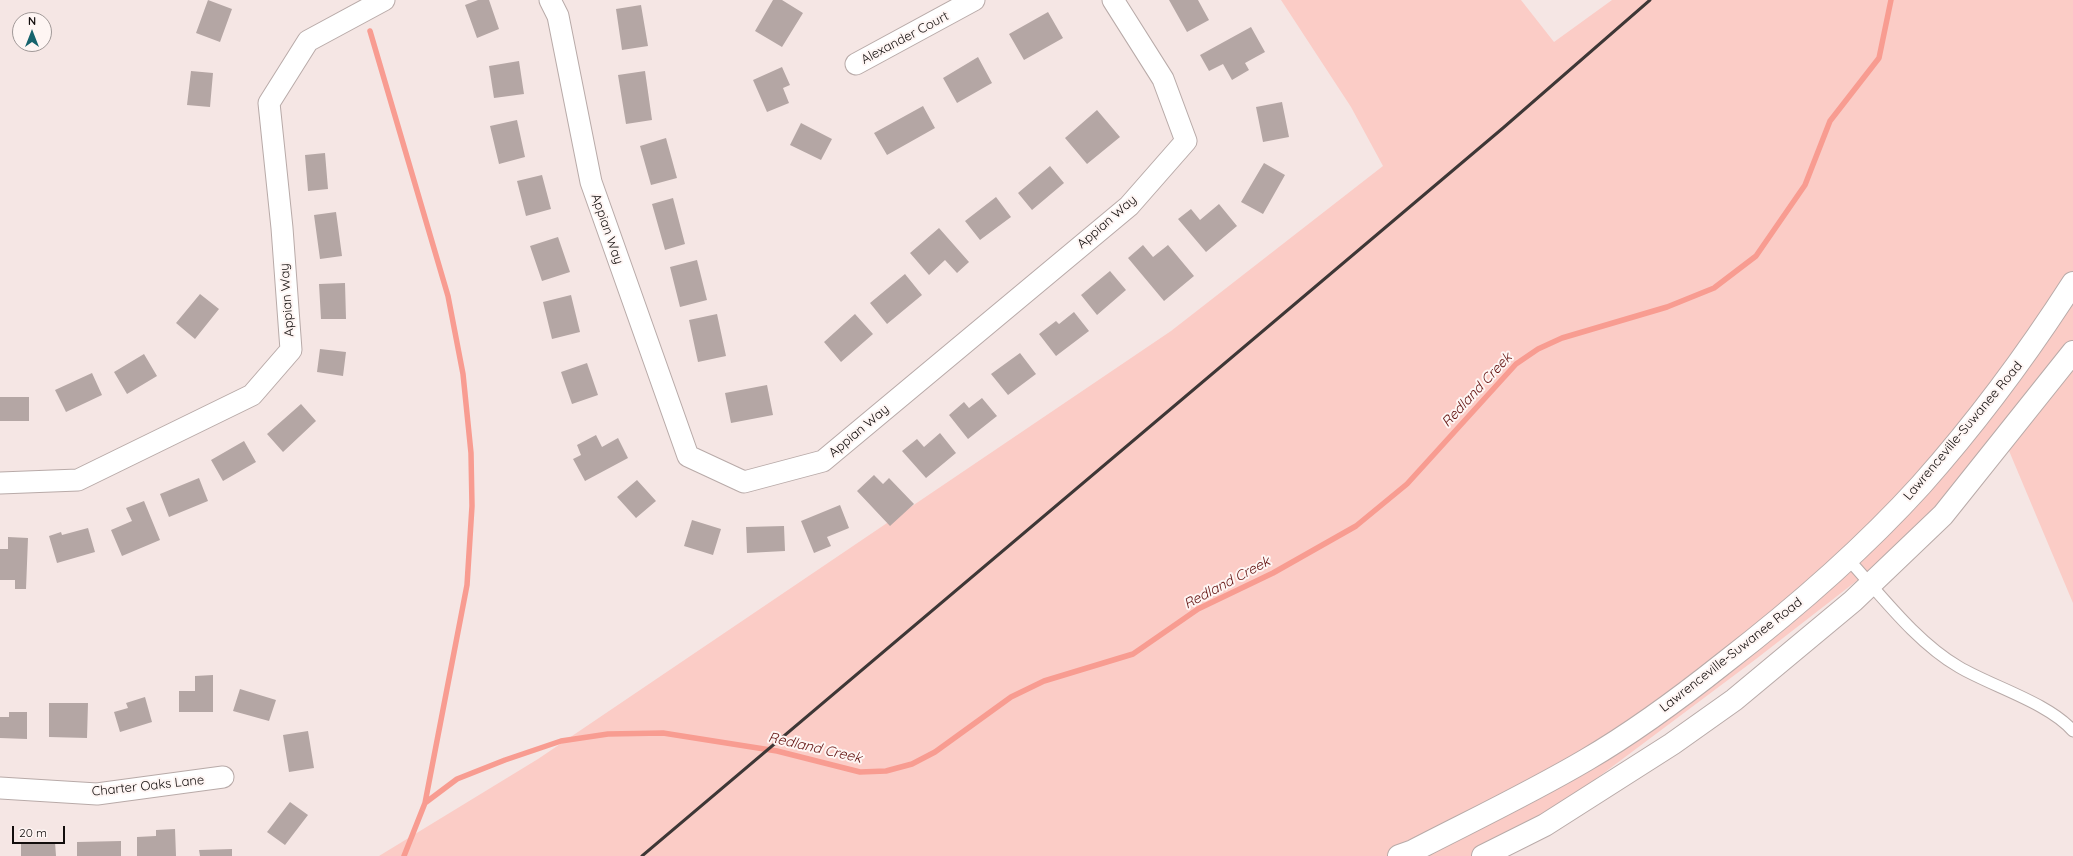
<!DOCTYPE html>
<style>
body{margin:0}
#map{position:relative;width:2073px;height:856px;overflow:hidden;background:#f5e6e4;font-family:Quicksand,sans-serif}
canvas{display:block}
.north{position:absolute;left:12px;top:12px;width:40px;height:40px;box-sizing:border-box;background:#fef5f3;border:1px solid #a09897;border-radius:50%;rotate:0deg;font-size:11px;font-weight:700;line-height:16px;text-align:center;color:#120d0c}
.north::after{content:'';display:block;margin:auto;width:14px;height:18px;background:#16636d;clip-path:polygon(50% 0,100% 100%,50% 72%,0 100%)}
.scale{position:absolute;left:12px;top:826px;width:53px;height:18px;box-sizing:border-box;border:2px solid #120d0c;border-top:0;padding-left:5px;font-size:12px;line-height:14px;white-space:nowrap;color:#120d0c;-webkit-text-stroke:3px #fef5f3;paint-order:stroke}
</style>
<div id="map">
<canvas width="2073" height="856"></canvas>
<div class="north">N</div>
<div class="scale">20 m</div>
</div>
<script>
const context = document.querySelector('canvas').getContext('2d');
context.lineJoin = 'round';
function fill(path, color) {
  context.fillStyle = color;
  context.fill(path, 'evenodd');
}
function trace(path, color, width, dash) {
  context.strokeStyle = color;
  context.lineWidth = width;
  context.lineCap = dash ? 'butt' : 'round';
  context.setLineDash(dash || []);
  context.stroke(path);
}
function label(font, color, halo, rows, align = 'center') {
  context.font = font + ' Quicksand,sans-serif';
  context.lineWidth = 4;
  context.setLineDash([]);
  context.textBaseline = 'middle';
  context.strokeStyle = halo;
  context.fillStyle = color;
  for (const [text, x, y, turn = 0] of rows) {
    context.save();
    context.translate(x, y);
    context.rotate((+turn || 0) * Math.PI / 180);
    context.textAlign = isNaN(turn) ? turn : align;
    if (halo) context.strokeText(text, 0, 0);
    context.fillText(text, 0, 0);
    context.restore();
  }
}
const green = new Path2D(`
 M1281,0H1521L1554,42L1612,0H2073V603L1999,427L1917,534L1756,659L1493,856H379L538,759L1171,331L1383,166L1351,107Z`);
const stream = new Path2D(`
 M370,31L448,296L463,374L471,453L472,506L467,585L425,803
 M404,856L425,803L457,779L505,760L561,741L608,734L663,733L777,751L860,772L886,771L912,764L935,752L1011,697L1044,681L1133,654L1198,609L1273,573L1356,526L1407,484L1516,364L1538,349L1562,338L1667,307L1714,288L1756,256L1805,185L1830,121L1879,58L1891,0`);
const building = new Path2D(`
 M208,0L232,9L220,42L196,33Z
 M478,0H489L499,29L477,38L465,5Z
 M773,0H782L803,13L782,47L755,31Z
 M1169,0H1198L1209,20L1187,32Z
 M641,5L648,46L622,50L616,9Z
 M1048,12L1063,38L1024,60L1009,34Z
 M1251,27L1265,52L1245,63L1249,70L1232,80L1223,64L1209,71L1200,55Z
 M978,57L992,83L957,103L943,78Z
 M519,61L524,94L494,98L489,66Z
 M782,67L790,85L783,88L789,103L767,112L753,80Z
 M191,71L213,73L210,107L187,105Z
 M645,71L652,120L626,124L618,75Z
 M1282,102L1289,137L1263,142L1256,107Z
 M923,106L935,128L887,155L874,133Z
 M1097,110L1120,137L1087,164L1065,138Z
 M517,120L525,157L499,164L490,126Z
 M801,123L832,139L821,160L790,145Z
 M666,138L677,178L651,185L640,146Z
 M325,153L328,189L308,191L305,155Z
 M1264,163L1285,175L1263,214L1241,202Z
 M1050,166L1064,183L1032,210L1018,193Z
 M542,175L551,209L526,216L517,181Z
 M996,197L1011,217L980,240L965,221Z
 M673,198L685,244L665,250L652,204Z
 M1219,204L1237,226L1206,252L1178,219L1191,209L1200,220Z
 M336,212L342,256L320,259L314,215Z
 M939,228L969,262L957,273L945,260L929,275L910,253Z
 M558,237L570,272L542,281L530,246Z
 M1143,245L1153,257L1168,245L1194,276L1164,301L1128,258Z
 M697,260L707,300L680,307L670,267Z
 M1110,271L1126,290L1097,315L1081,295Z
 M905,274L922,295L887,324L870,303Z
 M345,283L346,319H321L319,284Z
 M200,294L219,309L195,339L176,323Z
 M571,295L580,332L552,339L543,302Z
 M1074,312L1089,331L1056,356L1039,334L1056,321L1059,324Z
 M717,314L726,356L698,362L689,320Z
 M855,314L873,334L841,362L824,342Z
 M320,349L346,352L343,376L317,372Z
 M1020,353L1036,374L1008,395L991,374Z
 M144,354L157,376L127,394L114,372Z
 M587,363L598,395L572,404L561,372Z
 M92,373L102,395L66,412L55,390Z
 M767,385L773,415L731,423L725,393Z
 M0,397H29V421H0Z
 M982,398L997,416L968,439L949,415L964,402L969,408Z
 M301,404L316,421L283,452L267,434Z
 M940,433L956,453L926,478L902,451L917,439L924,447Z
 M596,435L602,447L618,438L628,458L585,481L573,459L581,455L577,445Z
 M244,441L256,462L223,481L211,460Z
 M874,475L883,484L889,478L914,504L890,526L857,491Z
 M199,478L208,501L169,517L160,494Z
 M637,480L656,501L636,518L617,497Z
 M144,501L160,540L122,556L111,530L132,521L126,508Z
 M840,505L849,528L827,537L831,546L814,553L801,521Z
 M692,520L721,529L713,555L684,546Z
 M784,526L785,551L747,553L746,527Z
 M88,528L95,552L57,563L49,536L61,532L62,535Z
 M8,537L28,538L26,589H15V580H0V549H8Z
 M213,675V712H179V691H195V676Z
 M240,689L276,700L269,721L233,711Z
 M145,697L152,722L120,732L114,712L128,708L126,703Z
 M49,703H88L87,738L49,737Z
 M9,712H27V739L0,738V717H9Z
 M308,731L314,768L289,772L283,735Z
 M290,802L308,815L285,845L267,832Z
 M175,829L176,856H137V837L156,836V830Z
 M121,841V856H77V842Z
 M55,842L56,856H21V843Z
 M232,849V856H200L199,850Z`);
const service = new Path2D(`
 M1848,559C1881,595 1916,642 1959,667C1991,686 2049,703 2073,731`);
const minor = new Path2D(`
 M550,0L558,16L591,182L688,456L744,482L823,461L1129,206L1186,141L1163,79L1113,0
 M856,64L974,0
 M0,483L78,480L252,395L291,350L282,228L269,103L308,41L384,0
 M0,788L97,794L223,777`);
const primary = new Path2D(`
 M1399,856L1413,851C1471,821 1530,793 1586,760C1634,732 1680,698 1724,663C1794,609 1862,550 1921,485C1977,422 2028,353 2073,283
 M1483,856L1545,825L1672,744L1734,700L1853,601L1943,515L2073,352`);
const rail = new Path2D(`
 M642,856L1503,128L1650,0`);
const streetNames = [
 ["Alexander Court",905,38,-28],
 ["Appian Way",1107,222,-41],
 ["Appian Way",607,229,71],
 ["Appian Way",287,300,-94],
 ["Appian Way",859,431,-40],
 ["Lawrenceville-Suwanee Road",1963,431,-50],
 ["Lawrenceville-Suwanee Road",1731,655,-38],
 ["Charter Oaks Lane",148,786,-6]
];
const waterNames = [
 ["Redland Creek",1477,390,-47],
 ["Redland Creek",1227,583,-28],
 ["Redland Creek",815,748,13]
];
fill(green, '#fbccc6');
trace(stream, '#f89c91', 5.5);
fill(building, '#b4a6a4');
trace(service, '#b8aaa8', 13);
trace(minor, '#b8aaa8', 23);
trace(primary, '#b8aaa8', 24);
trace(service, '#fff', 11);
trace(minor, '#fff', 21);
trace(primary, '#fff', 22);
trace(rail, '#3e3736', 3);
label('13px', '#120d0c', '#fef5f3', streetNames);
label('italic 14px', '#61100e', '#fef5f3', waterNames);
</script>
